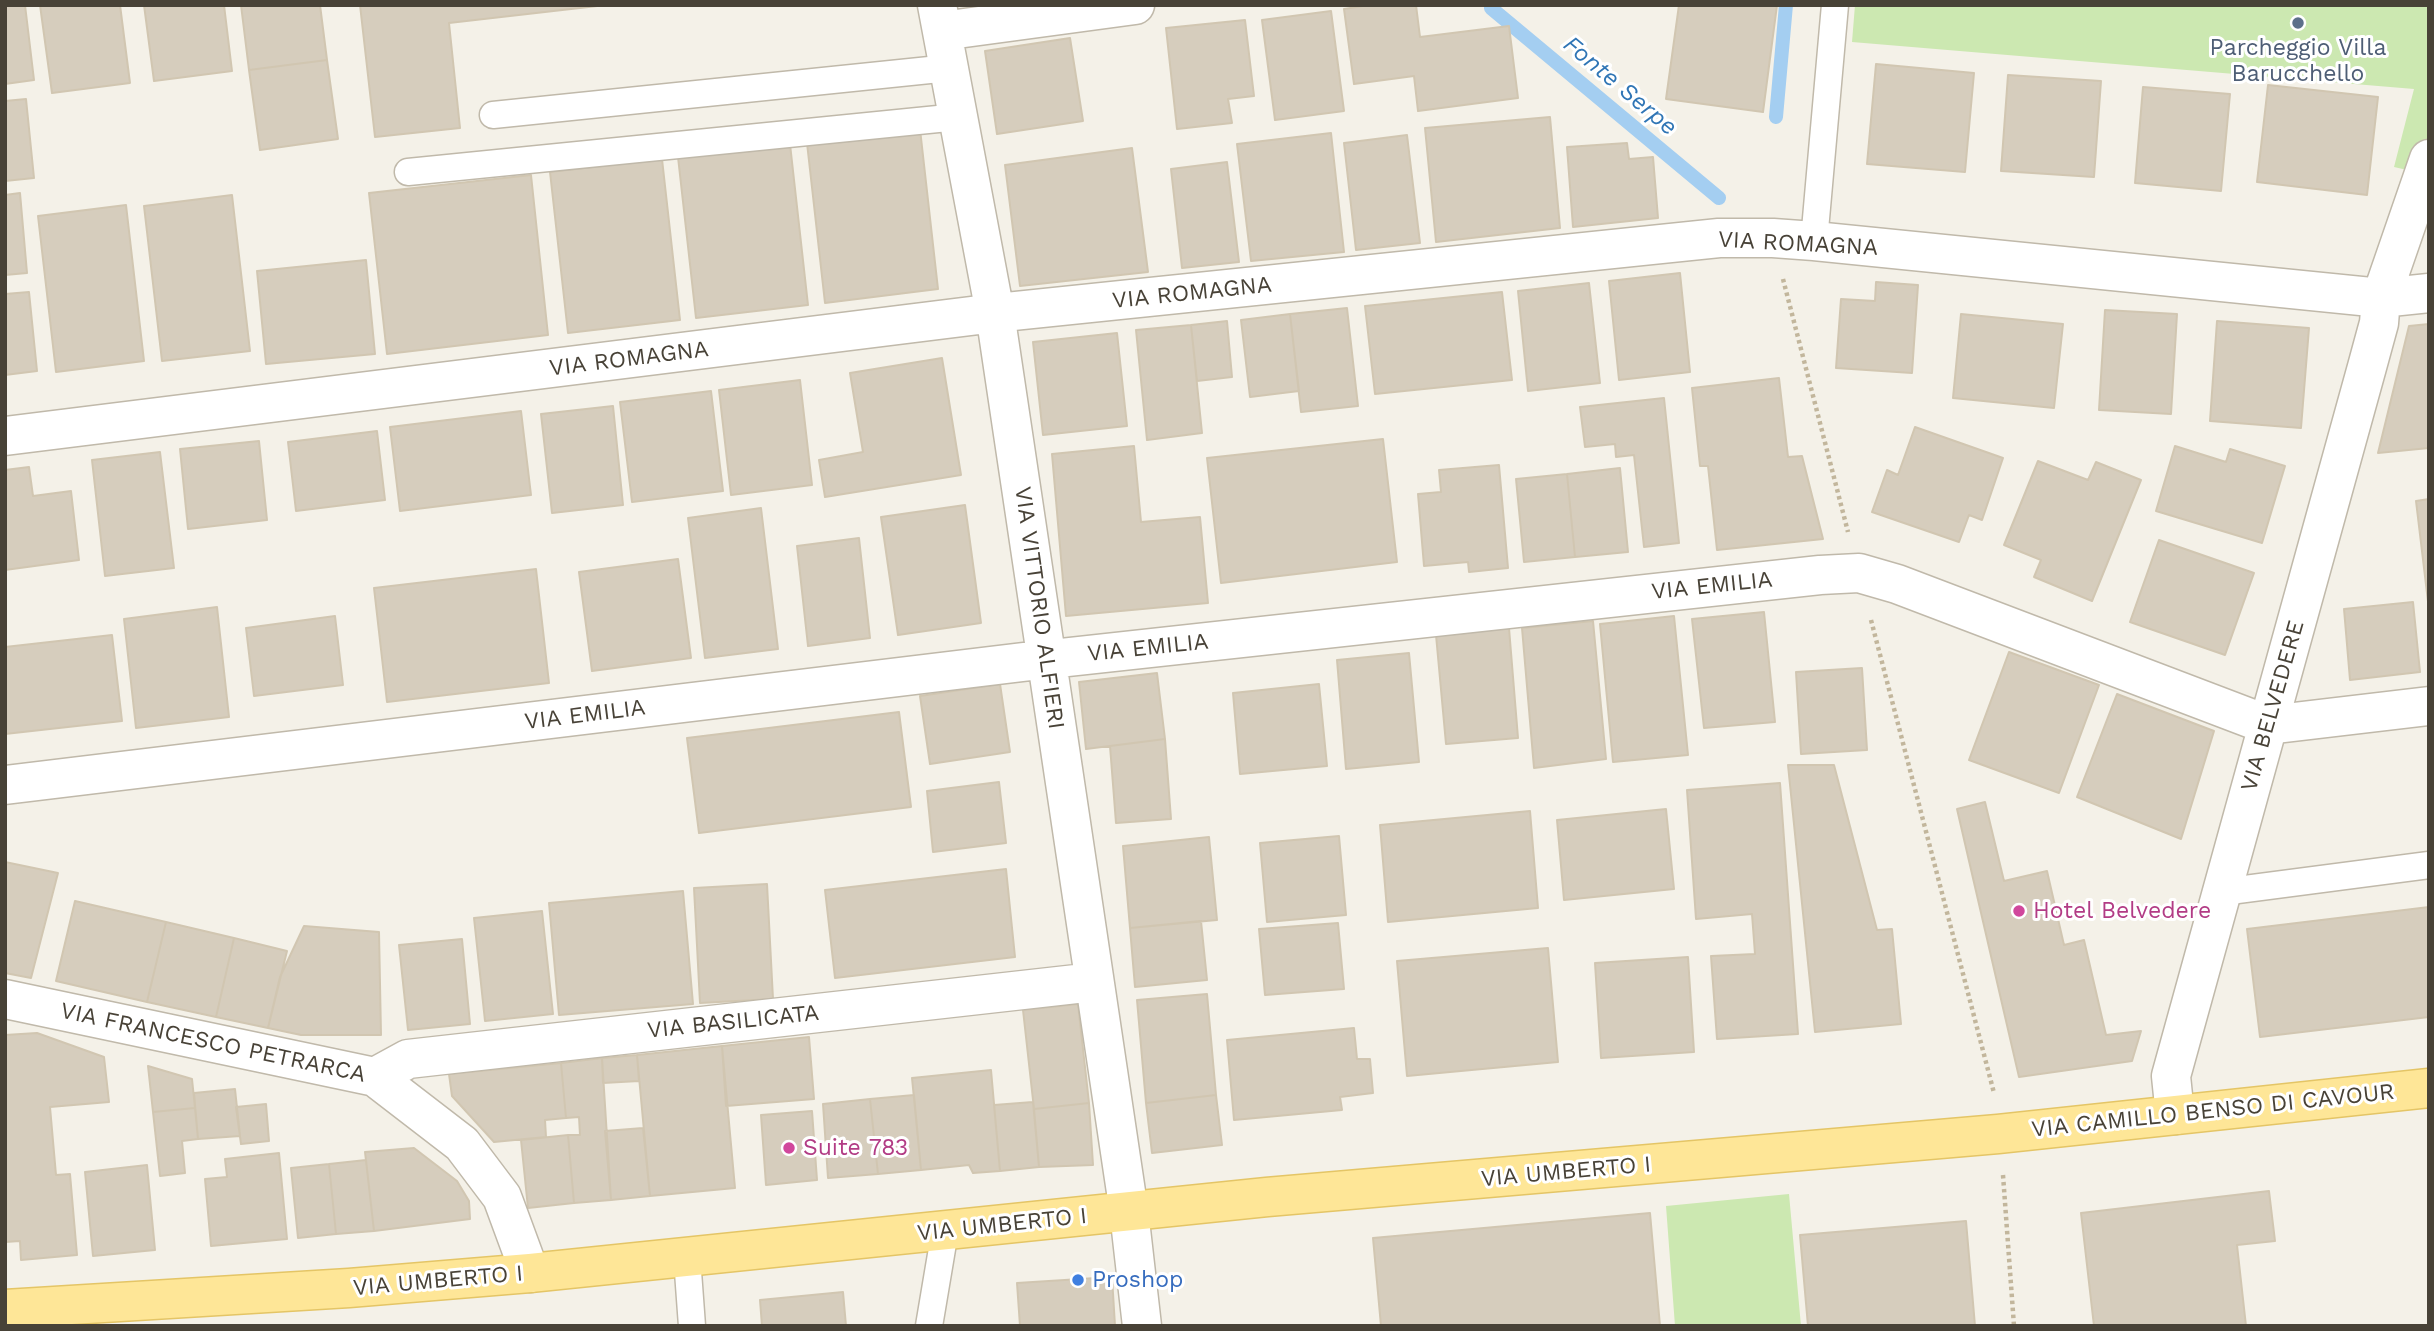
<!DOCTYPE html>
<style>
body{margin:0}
#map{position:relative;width:2434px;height:1331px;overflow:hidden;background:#f4f1e8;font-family:"Work Sans",sans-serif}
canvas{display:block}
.frame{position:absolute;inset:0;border:7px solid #484237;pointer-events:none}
</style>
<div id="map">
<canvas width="2434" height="1331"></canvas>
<div class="frame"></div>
</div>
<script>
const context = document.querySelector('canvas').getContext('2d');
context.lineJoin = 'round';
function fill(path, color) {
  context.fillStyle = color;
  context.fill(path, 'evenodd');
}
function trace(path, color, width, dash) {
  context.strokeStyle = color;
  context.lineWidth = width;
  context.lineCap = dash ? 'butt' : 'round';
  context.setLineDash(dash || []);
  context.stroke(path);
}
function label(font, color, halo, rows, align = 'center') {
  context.font = font + ' "Work Sans",sans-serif';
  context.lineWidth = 6;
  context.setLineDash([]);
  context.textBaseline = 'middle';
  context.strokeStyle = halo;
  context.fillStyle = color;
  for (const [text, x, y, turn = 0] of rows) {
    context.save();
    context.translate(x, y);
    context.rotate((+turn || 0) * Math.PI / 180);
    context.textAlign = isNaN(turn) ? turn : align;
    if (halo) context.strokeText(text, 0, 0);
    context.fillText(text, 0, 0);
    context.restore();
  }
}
const green = new Path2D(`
 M1855,5H2429V175L2394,167L2414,89L1852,42Z
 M1789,1194L1801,1326H1675L1666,1206Z`);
const stream = new Path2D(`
 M1491,8L1719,198
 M1776,117L1786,5`);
const building = new Path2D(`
 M5,5H25L34,80L5,84Z
 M40,5H120L130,83L52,93Z
 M144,5H224L232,71L154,81Z
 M241,5H320L327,60L249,70Z
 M360,5H606L449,23L460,128L375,137Z
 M1369,5H1416L1420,37L1509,26L1518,98L1418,111L1414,76L1354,84L1344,9Z
 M1679,5H1777L1763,112L1666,99Z
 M1331,11L1344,111L1275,120L1262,20Z
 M1245,20L1254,96L1228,99L1232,123L1177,129L1166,28Z
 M1070,38L1083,121L997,134L985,51Z
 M327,60L338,139L260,150L249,70Z
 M1876,64L1974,73L1965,172L1867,164Z
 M2008,75L2101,81L2094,177L2001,171Z
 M2268,85L2378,97L2367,195L2257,182Z
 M2143,87L2230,94L2221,191L2135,183Z
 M26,99L34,178L5,181V101Z
 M1550,117L1560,228L1436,242L1425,128Z
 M920,129L938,289L825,303L807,143Z
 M1331,133L1344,252L1251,261L1237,144Z
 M1407,135L1420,243L1356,250L1344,143Z
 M1627,143L1629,159L1653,157L1658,218L1573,227L1567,147Z
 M790,144L808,305L696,318L678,157Z
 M1132,148L1148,272L1020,286L1005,165Z
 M662,159L680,320L568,333L550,172Z
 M1227,162L1239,262L1182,268L1171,169Z
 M531,175L548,335L387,354L369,193Z
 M20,193L27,273L5,275V195Z
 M232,195L250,351L162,361L144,206Z
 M126,205L144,361L56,372L38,216Z
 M366,260L375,354L266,364L257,271Z
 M1680,273L1690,372L1619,380L1609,281Z
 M1876,282L1918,285L1912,373L1836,368L1841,299L1875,301Z
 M1589,283L1600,383L1528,391L1518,291Z
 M29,292L37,371L5,375V294Z
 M1502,292L1512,380L1375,394L1365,306Z
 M1347,308L1358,406L1301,412L1290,314Z
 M2105,310L2177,314L2171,414L2099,410Z
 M1290,314L1299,391L1250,397L1241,320Z
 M1961,314L2063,324L2054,408L1953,398Z
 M1227,321L1232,377L1197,381L1191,325Z
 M2217,321L2309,328L2301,428L2210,421Z
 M2429,324V448L2378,453L2409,326Z
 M1191,325L1202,433L1147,440L1136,330Z
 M1117,333L1127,426L1043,435L1033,342Z
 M942,358L961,475L825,497L819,460L863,452L850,373Z
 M1779,378L1788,457L1802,456L1823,539L1717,550L1708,466H1700L1692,388Z
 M800,380L812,485L731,495L719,390Z
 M711,391L723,491L632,502L620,402Z
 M1664,398L1679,543L1644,547L1634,455L1616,457L1615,444L1585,447L1580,407Z
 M613,406L623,505L552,513L541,414Z
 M521,411L531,495L400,511L390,427Z
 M1915,427L2003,458L1982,520L1969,515L1959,542L1872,512L1887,470L1898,475Z
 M377,431L385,500L296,511L288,442Z
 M1383,439L1397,562L1221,583L1207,458Z
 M259,441L267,520L188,529L180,449Z
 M1134,446L1141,522L1200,517L1208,603L1066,616L1052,454Z
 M2175,446L2226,462L2230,449L2285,466L2262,543L2156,511Z
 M160,452L174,568L105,576L92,460Z
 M2038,461L2088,480L2096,462L2141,480L2092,601L2034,577L2041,560L2004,545Z
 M1499,465L1508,568L1469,572L1468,562L1424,566L1418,494L1441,492L1439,470Z
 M29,467L33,496L71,491L79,560L5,570V470Z
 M1620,468L1628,552L1575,557L1567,474Z
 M1567,474L1575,557L1524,562L1516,479Z
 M2429,499V610L2416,501Z
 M965,505L981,623L898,635L881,517Z
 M761,508L778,649L705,658L688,518Z
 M859,538L870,638L808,646L797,546Z
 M2159,540L2254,573L2225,655L2130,622Z
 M678,559L691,658L592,671L579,572Z
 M536,569L549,683L387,702L374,588Z
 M2413,602L2420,672L2350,680L2344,609Z
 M217,607L229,717L136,728L124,619Z
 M1764,612L1775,722L1704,728L1692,619Z
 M335,616L343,685L254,696L246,628Z
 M1674,616L1688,755L1613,762L1600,624Z
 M1593,621L1606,759L1534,768L1522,628Z
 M1509,628L1518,738L1446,744L1436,635Z
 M112,635L122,721L5,734V647Z
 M2009,652L2099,685L2059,793L1969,760Z
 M1409,653L1419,762L1346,769L1337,660Z
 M1862,668L1867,750L1801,754L1796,672Z
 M1157,673L1165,739L1086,749L1079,682Z
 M1000,684L1010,752L930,764L920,696Z
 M1319,684L1327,766L1240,774L1233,693Z
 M2117,694L2214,731L2181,839L2077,797Z
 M899,712L911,807L699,833L687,738Z
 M1165,739L1171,819L1116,823L1110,746Z
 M1788,765H1834L1877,930L1892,929L1901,1024L1815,1032Z
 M999,782L1006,843L933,852L927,791Z
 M1780,783L1798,1034L1717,1039L1711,956L1755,954L1752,914L1696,919L1687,790Z
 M1985,802L2004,881L2047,871L2064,945L2084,940L2106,1035L2141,1031L2132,1061L2019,1077L1957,809Z
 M1666,809L1674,889L1564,900L1557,820Z
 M1530,811L1538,908L1388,922L1380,825Z
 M1339,836L1346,915L1267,922L1260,843Z
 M1209,837L1217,920L1130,928L1123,846Z
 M5,862L58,873L31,978L5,973Z
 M1006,869L1015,957L835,978L825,890Z
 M767,884L773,999L700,1003L694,888Z
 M683,891L693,1004L559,1015L549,903Z
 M75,901L166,922L147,1002L56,981Z
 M2429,907V1017L2260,1037L2247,929Z
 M542,911L553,1014L485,1021L474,918Z
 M1201,921L1207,980L1135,987L1130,928Z
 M166,922L234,938L216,1017L147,1002Z
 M1338,923L1344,989L1265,995L1259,929Z
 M304,926L379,932L381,1035H301L268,1028L280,977Z
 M234,938L287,951L268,1028L216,1017Z
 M462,939L470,1024L408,1030L399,945Z
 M1548,948L1558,1062L1407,1076L1397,961Z
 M1688,957L1694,1052L1601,1058L1595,963Z
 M1207,994L1216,1095L1146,1103L1137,1000Z
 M1078,1004L1089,1103L1034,1109L1023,1010Z
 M1354,1028L1357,1059H1370L1373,1093L1340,1097L1342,1110L1234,1120L1227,1040Z
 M37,1033L104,1057L109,1102L50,1107L56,1175L70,1174L77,1255L21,1260L20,1241L5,1242V1035Z
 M809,1037L814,1099L726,1106L722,1046Z
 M722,1046L735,1188L650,1196L637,1055Z
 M637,1055L639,1081L603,1083L602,1058Z
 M602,1058L611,1200L574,1203L568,1135H580L579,1117L566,1118L561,1063Z
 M561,1063L566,1118L545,1120L546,1137L494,1142L452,1096L449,1074Z
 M148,1066L192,1079L195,1108L153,1112Z
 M991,1070L1000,1171L973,1173L969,1165L921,1170L912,1078Z
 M235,1089L240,1136L198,1139L194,1093Z
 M914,1095L921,1170L878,1174L870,1099Z
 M1216,1095L1222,1145L1152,1153L1146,1103Z
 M870,1099L878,1174L828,1178L823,1104Z
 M1033,1102L1039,1167L1000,1171L994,1105Z
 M1089,1103L1093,1165L1039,1167L1034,1109Z
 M266,1104L269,1141L241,1144L236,1107Z
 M195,1108L198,1139L182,1141L185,1173L160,1176L153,1112Z
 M812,1111L817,1180L766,1185L761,1115Z
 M643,1128L650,1196L611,1200L605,1131Z
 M568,1135L574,1203L528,1208L521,1140Z
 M414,1148L457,1181L469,1201L470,1219L374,1231L365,1152Z
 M279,1153L287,1239L211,1246L205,1179L227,1177L225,1159Z
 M366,1160L374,1231L336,1234L329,1164Z
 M329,1164L336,1234L298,1238L291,1168Z
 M147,1165L155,1250L93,1256L85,1172Z
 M2269,1191L2275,1241L2237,1245L2246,1326H2094L2081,1213Z
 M1650,1213L1660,1326H1381L1373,1238Z
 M1966,1221L1975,1326H1808L1800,1235Z
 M1112,1277L1115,1326H1020L1017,1283Z
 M843,1292L846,1326H762L760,1300Z`);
const path = new Path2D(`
 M1783,279L1848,532
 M1871,620L1994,1093
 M2003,1175L2014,1326`);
const lane = new Path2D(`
 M493,115L949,68
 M408,172L958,117
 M1814,241L1835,5
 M2222,892L2429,865
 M687,1258L692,1326
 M929,1326L945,1231`);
const street = new Path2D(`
 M937,5L995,313L1129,1212L1142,1326
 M942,31L1135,5
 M5,436L995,313L1719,238H1773L1814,241L2381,298L2429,293
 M5,785L1023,662L1820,575L1859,573L1897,584L2268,725L2429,706
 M5,999L375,1077L462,1144L502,1197L530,1273
 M375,1077L408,1059L1094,982
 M2175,1115L2171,1076L2367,367L2379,323L2381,298L2429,159`);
const primary = new Path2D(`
 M5,1309L349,1288L530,1273L1267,1197L1998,1134L2429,1088`);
const markers = [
 [2298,23,7,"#5c6f8a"],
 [2019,911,7,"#d1479c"],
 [789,1148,7,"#d1479c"],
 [1078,1280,7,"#3f7fe0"]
];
const serviceNames = [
 ["Parcheggio Villa",2298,48],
 ["Barucchello",2298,74]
];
const streetNames = [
 ["VIA ROMAGNA",1798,244,3],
 ["VIA ROMAGNA",1192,293,-6],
 ["VIA ROMAGNA",629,359,-7],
 ["VIA EMILIA",1712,586,-6],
 ["VIA VITTORIO ALFIERI",1039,608,82],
 ["VIA EMILIA",1148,648,-6],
 ["VIA BELVEDERE",2273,706,-74],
 ["VIA EMILIA",585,715,-7],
 ["VIA BASILICATA",733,1022,-6],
 ["VIA FRANCESCO PETRARCA",213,1043,12],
 ["VIA CAMILLO BENSO DI CAVOUR",2213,1111,-6],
 ["VIA UMBERTO I",1566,1172,-5],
 ["VIA UMBERTO I",1002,1225,-6],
 ["VIA UMBERTO I",438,1281,-5]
];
const hotelNames = [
 ["Hotel Belvedere",2033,911],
 ["Suite 783",803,1148]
];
const shopNames = [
 ["Proshop",1092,1280]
];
const waterNames = [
 ["Fonte Serpe",1620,86,40]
];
fill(green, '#cce8b1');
trace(stream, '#a4cef1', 14);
fill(building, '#d6cdbd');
trace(building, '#d1c6b1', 2);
trace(lane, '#c0b9aa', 29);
trace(street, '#c0b9aa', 41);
trace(primary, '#e4c566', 41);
trace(path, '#c2b69c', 4.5, [3.5, 3.5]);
trace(lane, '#fff', 26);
trace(street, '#fff', 38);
trace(primary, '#fee697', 38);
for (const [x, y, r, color] of markers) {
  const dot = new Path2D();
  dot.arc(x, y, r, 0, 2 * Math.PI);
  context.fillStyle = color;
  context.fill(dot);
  trace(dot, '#fff', 2.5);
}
label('23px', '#4e5e75', '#fff', serviceNames);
label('23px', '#484237', '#fff', streetNames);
label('23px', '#b23c85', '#fff', hotelNames, 'left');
label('23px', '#366cbe', '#fff', shopNames, 'left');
label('italic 24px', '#2f75b5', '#fff', waterNames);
</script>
